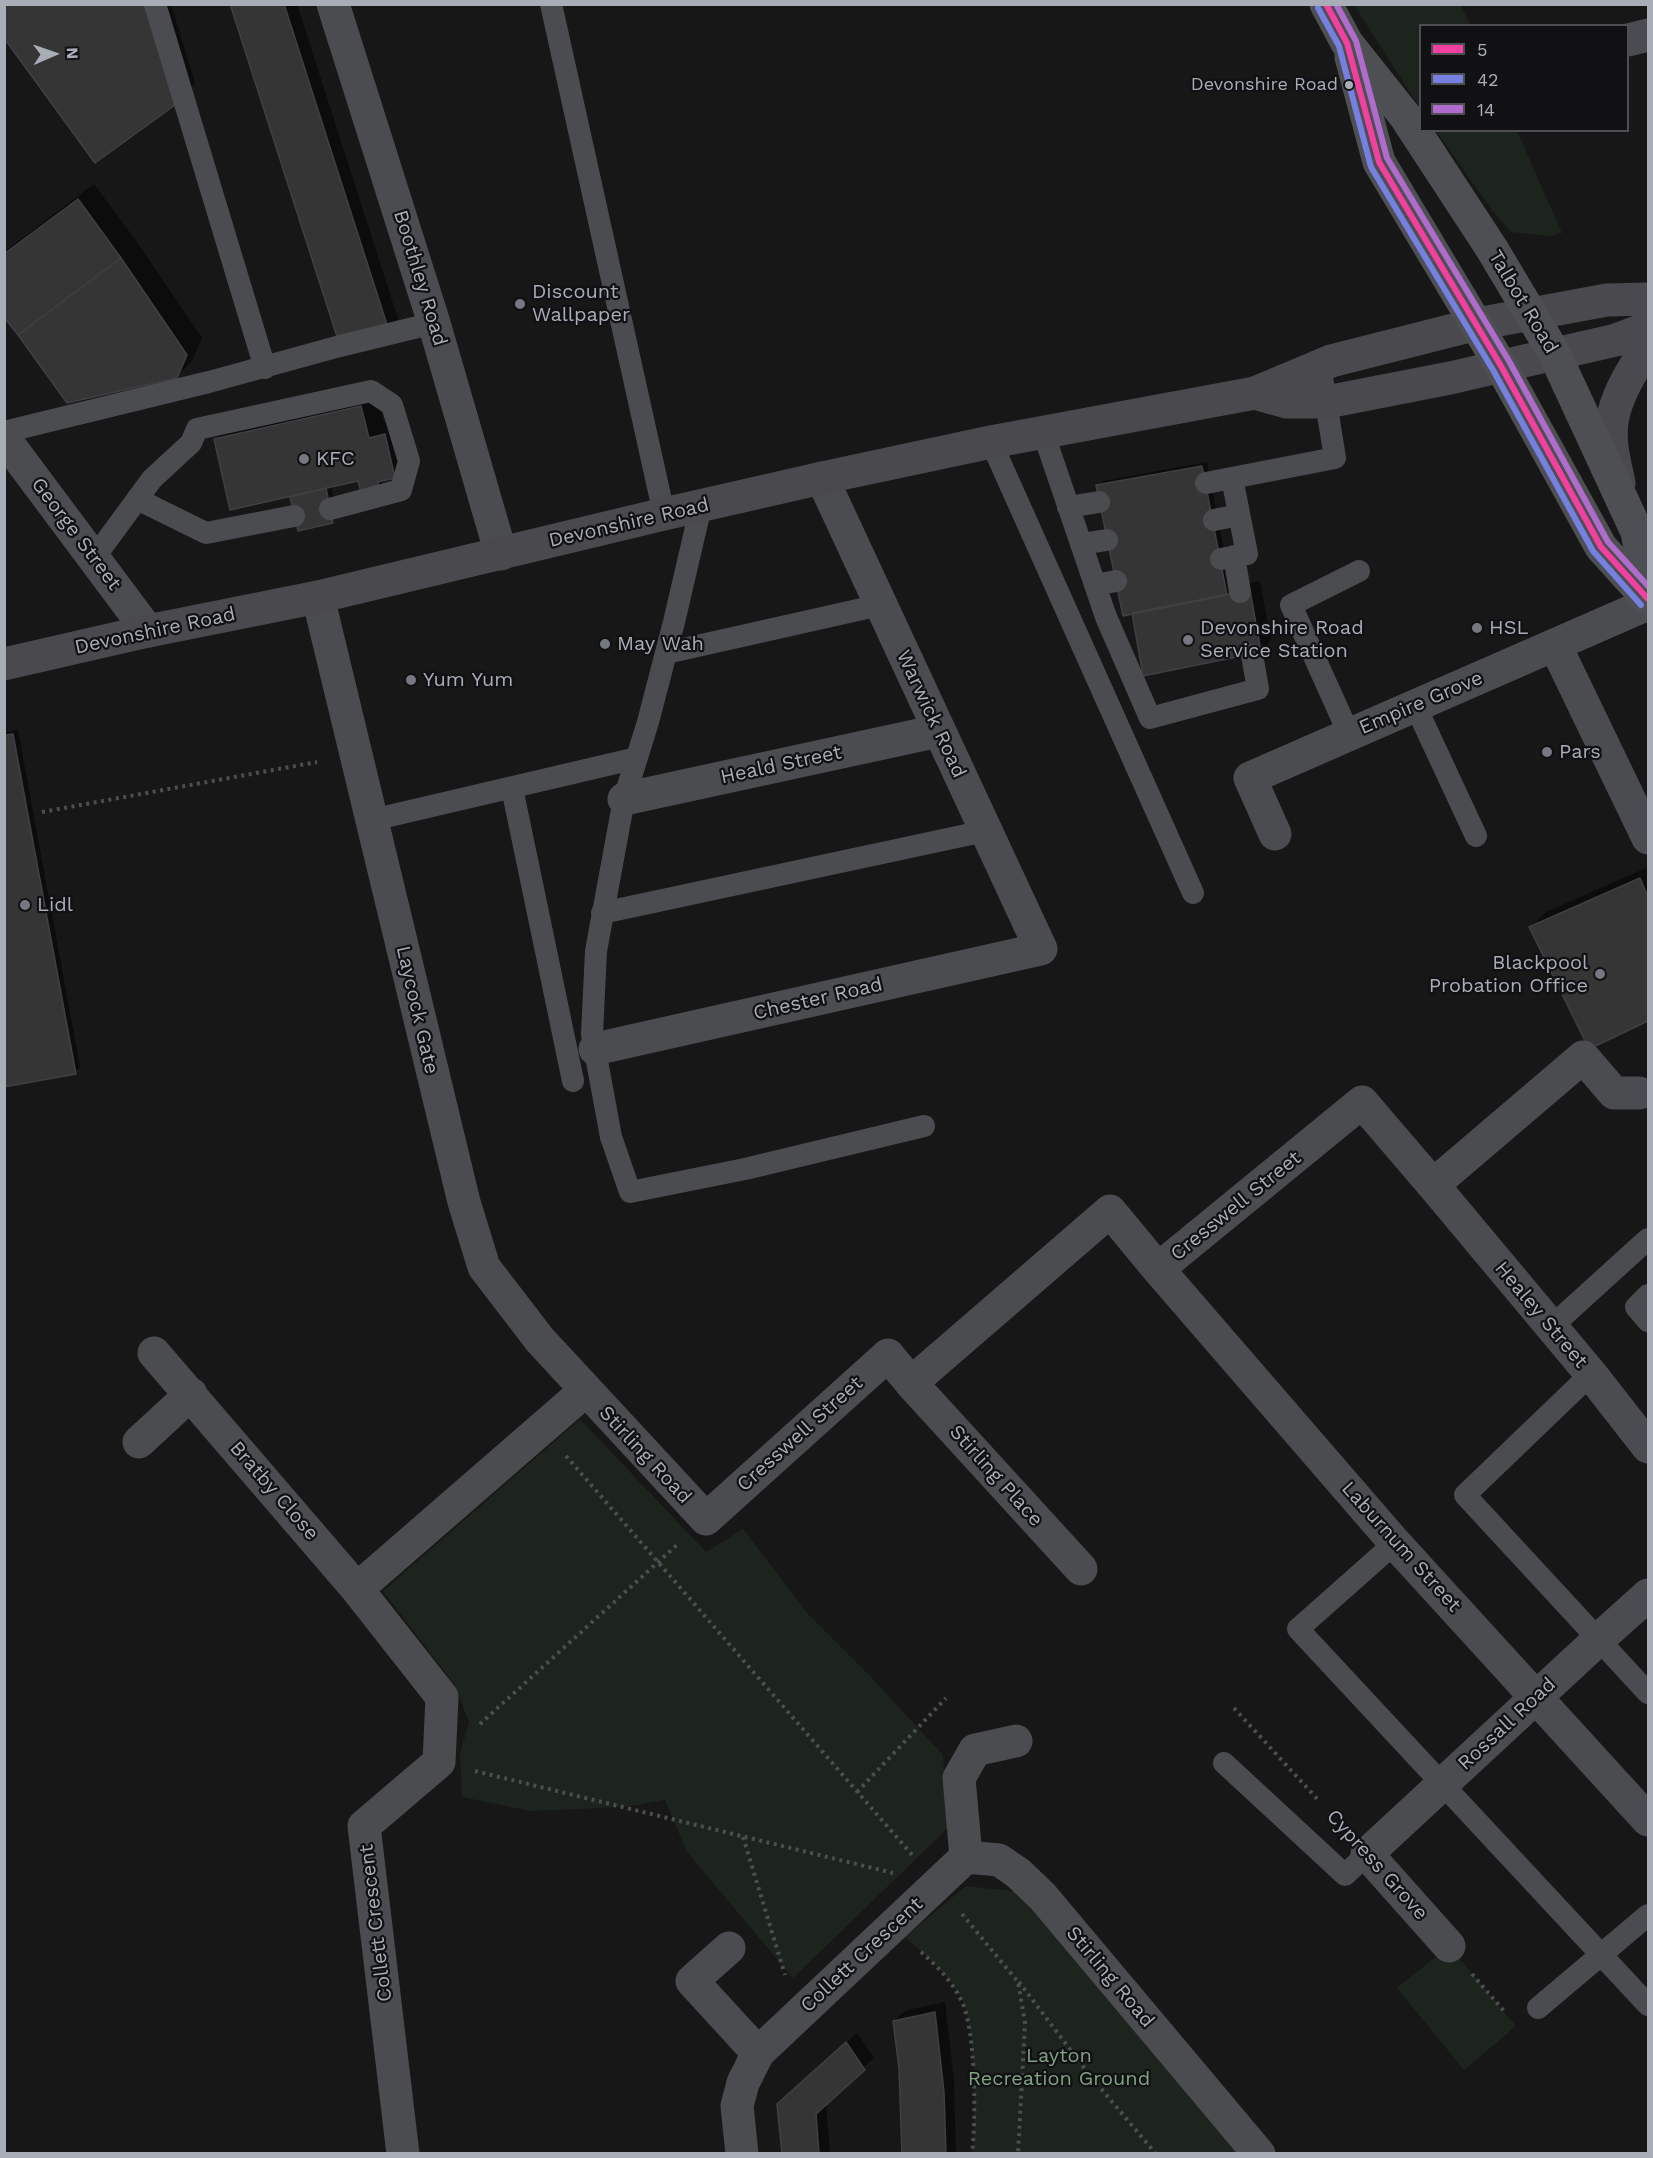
<!DOCTYPE html>
<style>
body{margin:0}
#map{position:relative;width:1653px;height:2158px;overflow:hidden;background:#171717;font-family:"Work Sans",sans-serif}
canvas{display:block}
.frame{position:absolute;inset:0;border:6px solid #a8adb8;pointer-events:none}
.legend{position:absolute;left:1419px;top:24px;width:210px;height:108px;box-sizing:border-box;background:#111113;border:2px solid #4d4f55;margin:0;padding:8px 10px;list-style:none;font-size:18px;color:#a8adb8}
.legend li{display:flex;align-items:center;gap:12px;height:30px}
.legend b{width:30px;border:2px solid #4d4f55}
.north{position:absolute;left:24px;top:24px;width:60px;height:60px;-webkit-text-stroke:4px #111113;paint-order:stroke;rotate:88deg;font-size:16px;font-weight:700;line-height:24px;text-align:center;color:#a8adb8}
.north::after{content:'';display:block;margin:auto;width:21px;height:27px;background:#a8adb8;clip-path:polygon(50% 0,100% 100%,50% 72%,0 100%)}
</style>
<div id="map">
<canvas width="1653" height="2158"></canvas>
<div class="frame"></div>
<ul class="legend">
<li><b style="height:8px;background:#f240a1"></b>5</li>
<li><b style="height:8px;background:#7580e0"></b>42</li>
<li><b style="height:8px;background:#b06ccc"></b>14</li>
</ul>
<div class="north">N</div>
</div>
<script>
const context = document.querySelector('canvas').getContext('2d');
context.lineJoin = 'round';
function fill(path, color) {
  context.fillStyle = color;
  context.fill(path, 'evenodd');
}
function trace(path, color, width, dash) {
  context.strokeStyle = color;
  context.lineWidth = width;
  context.lineCap = dash ? 'butt' : 'round';
  context.setLineDash(dash || []);
  context.stroke(path);
}
function label(font, color, halo, rows, align = 'center') {
  context.font = font + ' "Work Sans",sans-serif';
  context.lineWidth = 4.5;
  context.setLineDash([]);
  context.textBaseline = 'middle';
  context.strokeStyle = halo;
  context.fillStyle = color;
  for (const [text, x, y, turn = 0] of rows) {
    context.save();
    context.translate(x, y);
    context.rotate((+turn || 0) * Math.PI / 180);
    context.textAlign = isNaN(turn) ? turn : align;
    if (halo) context.strokeText(text, 0, 0);
    context.fillText(text, 0, 0);
    context.restore();
  }
}
const green = new Path2D(`
 M1354,5H1461L1470,25L1420,26V108Z
 M1436,131H1517L1562,233L1550,236L1511,232L1491,209Z
 M580,1419L706,1552L743,1529L808,1614L871,1677L943,1755L948,1828L793,1978L687,1852L665,1800L625,1807L531,1811L462,1797L460,1754L469,1722L454,1684L383,1591Z
 M966,1886L1021,1892L1244,2153H972C976,2119 976,2034 963,2002C951,1976 926,1956 905,1937Z
 M1449,1946L1516,2026L1464,2070L1397,1988Z`);
const shadow = new Path2D(`
 M4,4H171L195,83L174,104Z
 M232,4H297L398,319L388,329Z
 M94,184L137,242L202,338L192,361L176,377L4,316V252Z
 M377,391L384,423L400,419L410,461L394,477L386,479L379,486L359,479L331,486L338,517L333,522L291,497L295,494L215,440L231,424Z
 M1207,462L1231,586L1260,581L1271,640L1261,651L1134,612L1098,486L1103,481Z
 M18,730L80,1067L75,1072L4,1085V732Z
 M1648,867V1019L1590,1047L1531,928L1546,912Z
 M945,2002L954,2081L956,2154H904L900,2068L894,2021L905,2011Z
 M857,2033L874,2058L826,2103L830,2154H784L789,2093Z`);
const building = new Path2D(`
 M4,4H144L175,105L95,163L4,38Z
 M230,4H284L389,331L340,346Z
 M78,199L121,258L18,335L4,317V254Z
 M121,258L187,355L177,378L67,403L18,335Z
 M361,406L369,438L385,434L395,478L378,482L379,488L361,492L358,481L230,510L214,439Z
 M1202,466L1227,595L1123,616L1096,485Z
 M326,488L333,523L298,531L290,497Z
 M1250,590L1261,652L1143,676L1132,613Z
 M13,734L76,1074L4,1087V735Z
 M1640,878L1648,897V1021L1589,1049L1529,927Z
 M935,2012L944,2092L946,2154H902L899,2068L893,2021Z
 M846,2042L865,2070L816,2114L819,2154H782L777,2104Z`);
const path = new Path2D(`
 M42,812L317,762
 M566,1456L913,1856
 M1234,1708L1320,1802
 M480,1724L678,1544
 M475,1771L893,1873
 M857,1792L946,1698
 M743,1837L785,1975
 M962,1914L1018,1982L1025,2023L1018,2154
 M921,1952C937,1966 953,1982 962,2002C976,2031 976,2120 972,2154
 M1472,1974L1504,2011
 M1019,1982L1088,2073L1156,2154`);
const service = new Path2D(`
 M155,4L265,368
 M551,4L664,514
 M4,432L209,382L340,346L434,323
 M1043,432L1106,617L1150,718L1258,689L1252,655
 M991,442L1193,893
 M1206,483L1335,458L1320,365
 M137,499L206,533L294,516
 M701,506L674,622L648,722L624,799L596,951L592,1034L611,1137L630,1192L745,1169L924,1126
 M1068,507L1099,502
 M1214,520L1239,515
 M1081,544L1107,540
 M1234,556L1240,592
 M94,558L152,479L191,443L197,429L371,391L392,405L409,461L401,490L330,509
 M1221,559L1247,554L1232,478
 M1095,585L1116,581
 M666,653L880,605
 M1415,705L1476,836
 M1349,734L1291,605L1359,571
 M512,788L573,1081
 M372,820L637,758
 M602,913L985,831
 M1648,1295L1636,1307L1648,1321
 M1551,1327L1648,1239
 M1591,1374L1465,1495L1648,1693
 M1395,1543L1298,1629L1648,2005
 M1224,1763L1345,1875L1367,1854
 M1538,2008L1648,1915`);
const minor = new Path2D(`
 M333,4L434,323L501,554
 M1628,40L1648,35
 M4,438L148,631
 M318,597L464,1202L484,1267L540,1340L706,1519L888,1355L911,1383L1110,1211L1158,1269L1362,1102L1433,1185L1583,1057L1614,1093H1639
 M1555,645L1648,838
 M624,799L938,731
 M1275,834L1250,778L1648,604
 M595,1049L1041,949L822,478
 M1433,1185L1591,1374L1648,1447
 M1158,1269L1395,1543L1648,1820
 M154,1353L357,1589
 M911,1383L1081,1569
 M139,1442L191,1394
 M966,1857L999,1860L1018,1873L1043,1897L1259,2154
 M966,1857L959,1778L975,1750L1016,1741
 M1449,1946L1367,1854L1599,1639L1648,1595
 M729,1948L692,1981L758,2053
 M403,2154L364,1826L439,1762L442,1697L357,1589L585,1391
 M742,2154L737,2106L743,2083L758,2053L966,1857`);
const secondary = new Path2D(`
 M1255,393L1287,402H1327L1450,378L1616,340L1648,328
 M1619,483C1615,464 1609,442 1612,422C1616,394 1634,368 1648,345
 M4,664L148,631L318,597L664,514L822,478L991,442L1255,393L1331,361L1477,324L1607,300L1648,299`);
const primary = new Path2D(`
 M1326,4L1347,43L1405,116L1492,249L1554,353L1637,532L1648,587
 M1351,57L1379,162L1501,366L1601,547L1648,599`);
const bus1 = new Path2D(`
 M1326,4L1347,43L1379,162L1501,366L1601,547L1648,599`);
const bus2 = new Path2D(`
 M1318,8L1339,46L1371,167L1493,370L1593,551L1641,605`);
const bus3 = new Path2D(`
 M1336,4L1356,41L1387,158L1509,361L1608,542L1648,586`);
const markers = [
 [1349,85,5,"#a8adb8"],
 [520,304,6,"#757880"],
 [304,459,6,"#757880"],
 [1477,628,6,"#757880"],
 [1188,640,6,"#757880"],
 [605,644,6,"#757880"],
 [411,680,6,"#757880"],
 [1547,752,6,"#757880"],
 [25,905,6,"#757880"],
 [1600,974,6,"#757880"]
];
const busNames = [
 ["Devonshire Road",1338,85]
];
const streetNames = [
 ["Boothley Road",420,278,73],
 ["Talbot Road",1523,302,59],
 ["Devonshire Road",629,523,-13],
 ["George Street",76,534,53],
 ["Devonshire Road",155,631,-12],
 ["Empire Grove",1421,703,-23],
 ["Warwick Road",931,714,65],
 ["Heald Street",781,765,-12],
 ["Chester Road",818,999,-13],
 ["Laycock Gate",417,1010,77],
 ["Cresswell Street",1236,1206,-39],
 ["Healey Street",1541,1315,50],
 ["Cresswell Street",800,1434,-42],
 ["Stirling Road",645,1455,47],
 ["Stirling Place",996,1476,48],
 ["Bratby Close",274,1491,49],
 ["Laburnum Street",1401,1547,48],
 ["Rossall Road",1507,1724,-43],
 ["Cypress Grove",1377,1865,48],
 ["Collett Crescent",376,1923,-97],
 ["Collett Crescent",862,1955,-43],
 ["Stirling Road",1110,1977,50]
];
const poiNames = [
 ["Discount",532,292],
 ["Wallpaper",532,315],
 ["KFC",316,459],
 ["Devonshire Road",1200,628],
 ["Service Station",1200,651],
 ["HSL",1489,628],
 ["May Wah",617,644],
 ["Yum Yum",423,680],
 ["Pars",1559,752],
 ["Lidl",37,905],
 ["Blackpool",1588,963,"right"],
 ["Probation Office",1588,986,"right"]
];
const parkNames = [
 ["Layton",1059,2056],
 ["Recreation Ground",1059,2079]
];
fill(green, '#1d241e');
fill(shadow, '#0007');
fill(building, '#353536');
trace(building, '#3f4043', 1.5);
trace(path, '#4d4e52', 4, [3, 4.5]);
trace(service, '#4b4c50', 22);
trace(minor, '#4b4c50', 33);
trace(secondary, '#4a4a4e', 33);
trace(primary, '#4d4f52', 33);
trace(bus1, '#f240a1', 6);
trace(bus2, '#7580e0', 6);
trace(bus3, '#b06ccc', 6);
for (const [x, y, r, color] of markers) {
  const dot = new Path2D();
  dot.arc(x, y, r, 0, 2 * Math.PI);
  context.fillStyle = color;
  context.fill(dot);
  trace(dot, '#111113', 2);
}
label('18px', '#a8adb8', '#111113', busNames, 'right');
label('20px', '#a8adb8', '#111113', streetNames);
label('20px', '#a8adb8', '#111113', poiNames, 'left');
label('20px', '#7fa381', '#111113', parkNames);
</script>
